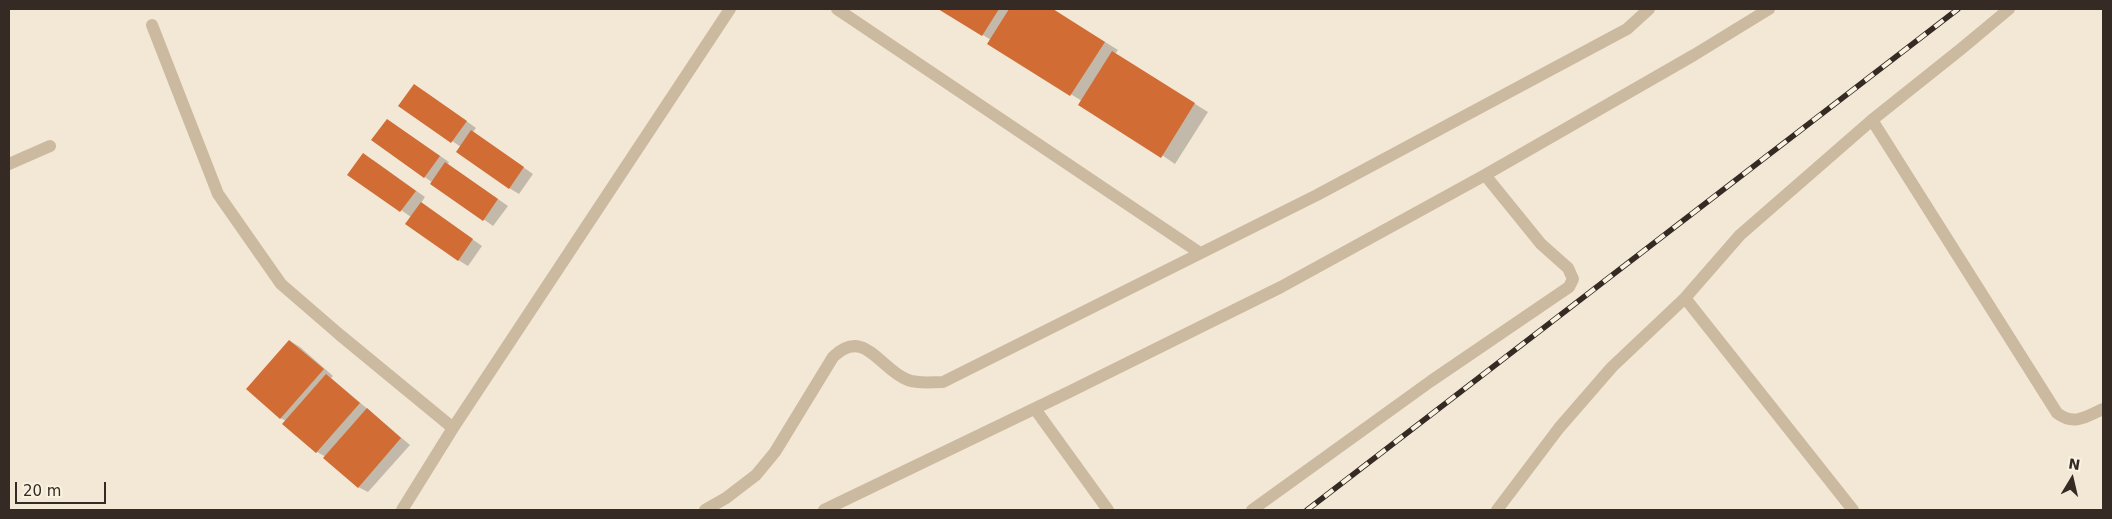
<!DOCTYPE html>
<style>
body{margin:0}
#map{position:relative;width:2112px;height:519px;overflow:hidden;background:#f3e8d5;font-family:"DejaVu Sans",sans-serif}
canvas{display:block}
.frame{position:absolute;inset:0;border:10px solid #352b24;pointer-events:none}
.north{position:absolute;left:2047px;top:454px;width:50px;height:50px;-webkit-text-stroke:4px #faf2e1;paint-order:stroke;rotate:9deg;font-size:14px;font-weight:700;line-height:20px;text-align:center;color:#352b24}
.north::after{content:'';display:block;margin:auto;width:18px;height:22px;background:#352b24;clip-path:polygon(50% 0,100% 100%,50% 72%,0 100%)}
.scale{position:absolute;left:15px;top:482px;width:91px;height:22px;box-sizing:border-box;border:2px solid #352b24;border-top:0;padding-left:6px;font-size:15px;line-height:18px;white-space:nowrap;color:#352b24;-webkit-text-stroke:4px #faf2e1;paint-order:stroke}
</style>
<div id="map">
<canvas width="2112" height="519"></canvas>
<div class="frame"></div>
<div class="north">N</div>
<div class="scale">20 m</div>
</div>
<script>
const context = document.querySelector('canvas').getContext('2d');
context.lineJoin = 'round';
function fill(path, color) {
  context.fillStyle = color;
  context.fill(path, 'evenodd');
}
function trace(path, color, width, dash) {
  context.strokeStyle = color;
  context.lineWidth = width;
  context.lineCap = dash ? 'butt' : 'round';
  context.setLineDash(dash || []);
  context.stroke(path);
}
const shadow = new Path2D(`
 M941,9H1052L1118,50L1115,54L1208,112L1175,164L1082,101L989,44L991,40Z
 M424,91L476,128L473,132L533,174L519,194L509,188L461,147L400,106Z
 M388,120L449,162L448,164L508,206L493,226L373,140Z
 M373,160L425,197L421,203L482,246L468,266L458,260L411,217L349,174Z
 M290,341L300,347L333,376L331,378L410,445L368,492L358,487L326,457L317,452L284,423L286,421L280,418Z`);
const building = new Path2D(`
 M938,9H999L982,36Z
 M1009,9H1053L1105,42L1070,96L987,44Z
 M1112,51L1195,103L1161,158L1078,105Z
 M414,84L467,121L451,143L398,106Z
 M387,119L440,156L424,178L371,140Z
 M471,130L524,167L509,189L456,152Z
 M363,153L416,191L400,212L347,175Z
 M445,162L498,199L483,221L430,184Z
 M421,202L473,239L458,261L405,224Z
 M289,340L324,369L280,419L246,389Z
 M326,374L360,403L316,453L282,424Z
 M367,408L401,438L358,488L323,458Z`);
const service = new Path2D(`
 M837,9L1200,253
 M152,25L218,194L281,284L340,335L453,428
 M9,164L50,146
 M402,510L453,428L730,9
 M705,510L726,498L756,475L775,452L833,357C865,326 880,370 908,380C919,384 931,382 943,382L1317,195L1627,29L1649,9`);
const minor = new Path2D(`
 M1872,120L2057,413C2074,426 2086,417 2103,409
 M1685,298L1853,510
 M1035,409L1108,510
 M824,510L1069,392L1281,287L1485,175L1694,55L1769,9
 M1252,510L1431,381L1569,287L1573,279L1568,268L1541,244L1485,175
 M1497,510L1559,428L1612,367L1685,298L1740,235L1872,120L1961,49L2009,9`);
const rail = new Path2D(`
 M1307,510L1958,9`);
fill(shadow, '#0003');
fill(building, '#d16c35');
trace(service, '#cbb9a0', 12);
trace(minor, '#cbb9a0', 12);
trace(rail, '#352b24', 5.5);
trace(rail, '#faf2e1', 4, [11]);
</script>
